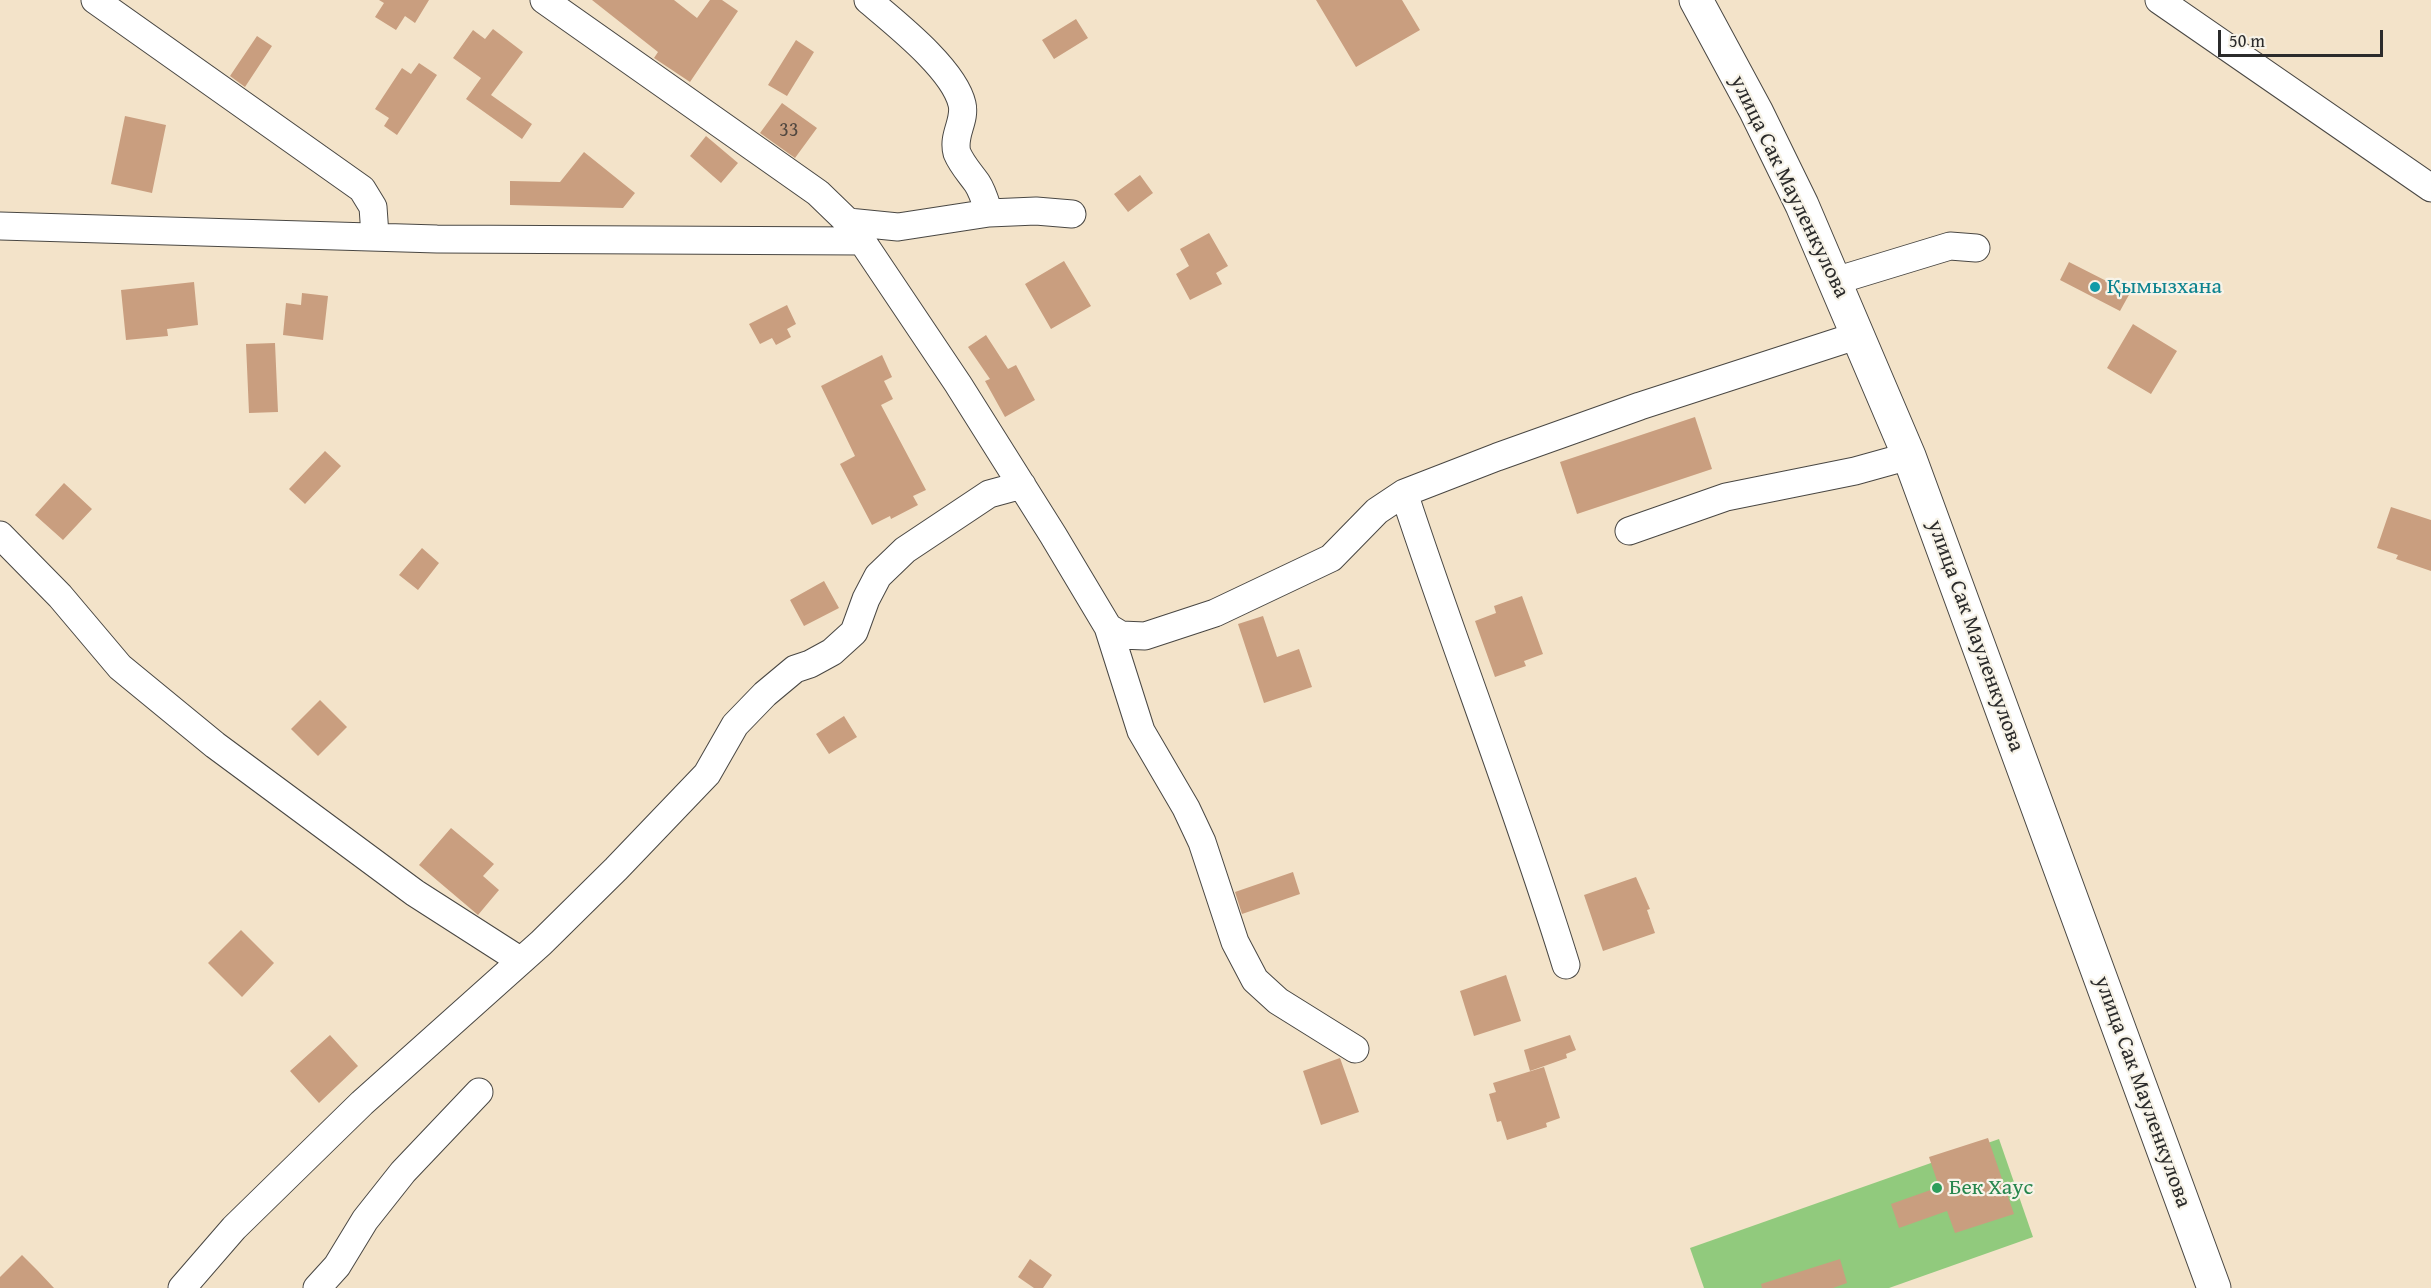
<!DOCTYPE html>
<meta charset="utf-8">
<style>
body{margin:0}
#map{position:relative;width:2431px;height:1288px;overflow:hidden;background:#f3e3c9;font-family:"Gentium Book Plus",serif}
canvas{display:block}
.scale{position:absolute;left:2218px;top:30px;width:165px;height:27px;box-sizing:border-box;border:3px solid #2b2b2b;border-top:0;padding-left:8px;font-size:18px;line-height:21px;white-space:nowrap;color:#2b2b2b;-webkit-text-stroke:4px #f7f3e8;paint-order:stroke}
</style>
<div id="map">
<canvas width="2431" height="1288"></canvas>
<div class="scale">50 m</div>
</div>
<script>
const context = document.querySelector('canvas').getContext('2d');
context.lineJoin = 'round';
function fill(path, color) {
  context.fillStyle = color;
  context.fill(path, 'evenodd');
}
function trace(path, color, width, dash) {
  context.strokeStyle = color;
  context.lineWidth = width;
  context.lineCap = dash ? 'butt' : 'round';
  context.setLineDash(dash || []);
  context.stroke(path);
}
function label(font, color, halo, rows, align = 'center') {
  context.font = font + ' "Gentium Book Plus",serif';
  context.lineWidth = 4.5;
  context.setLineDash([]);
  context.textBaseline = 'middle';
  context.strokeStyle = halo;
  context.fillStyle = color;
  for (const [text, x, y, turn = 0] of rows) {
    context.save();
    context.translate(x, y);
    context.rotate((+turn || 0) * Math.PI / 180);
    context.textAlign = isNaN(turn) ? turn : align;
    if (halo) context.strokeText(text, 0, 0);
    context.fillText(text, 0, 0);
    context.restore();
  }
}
const green = new Path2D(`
 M1999,1139L2033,1237L1889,1288H1704L1690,1248Z`);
const building = new Path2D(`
 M379,0H429L415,23L405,16L396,30L375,17L384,3Z
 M592,0H674L697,18L710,0H722L738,11L690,82L654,58L658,52Z
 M1316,0H1402L1420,30L1356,67Z
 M1076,19L1088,38L1054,59L1042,40Z
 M493,29L523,52L491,95L532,124L522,139L466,99L481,78L453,58L473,30L485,39Z
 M257,36L272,46L245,87L230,76Z
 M796,40L814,52L787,96L768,85Z
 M419,63L437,75L397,135L384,126L389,118L375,109L402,68L411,74Z
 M782,103L817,128L795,158L760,133Z
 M125,116L166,125L152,193L111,184Z
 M706,136L738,163L721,183L690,156Z
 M584,152L635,193L623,208L510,205V181L560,182Z
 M1140,175L1153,193L1128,212L1114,194Z
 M1209,233L1228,266L1216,273L1222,284L1190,300L1176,274L1189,266L1180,249Z
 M1064,261L1091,306L1051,329L1025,284Z
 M2069,262L2130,293L2120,311L2060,280Z
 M194,282L198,325L167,329L168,336L126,340L121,290Z
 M302,293L328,296L323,340L283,335L286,303L301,305Z
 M787,305L796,324L787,329L791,337L776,345L772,338L760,344L749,324Z
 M2133,324L2177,351L2151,394L2107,368Z
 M986,335L1008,369L1016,365L1035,400L1005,417L985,381L990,379L968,347Z
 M275,343L278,412L249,413L246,344Z
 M882,355L892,377L884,381L893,399L881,405L926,490L913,496L918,505L891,519L890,516L872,525L840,464L855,456L821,386Z
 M1695,417L1712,469L1577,514L1560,462Z
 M325,451L341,466L305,504L289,489Z
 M64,483L92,509L63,540L35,515Z
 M2391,507L2431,520V571L2396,559L2398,555L2377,548Z
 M422,548L439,563L418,590L399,575Z
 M824,581L839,608L804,626L790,600Z
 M1522,596L1543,654L1524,661L1526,666L1495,677L1475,621L1496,613L1494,606Z
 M1263,616L1277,657L1299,649L1312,687L1264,703L1238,624Z
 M320,700L347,727L318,756L291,729Z
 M844,716L857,737L829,754L816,734Z
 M451,828L494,864L483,876L499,890L478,915L419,865Z
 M1293,872L1300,894L1242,914L1235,892Z
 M1636,877L1650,909L1647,910L1655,933L1603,951L1584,895Z
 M241,930L274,963L242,997L208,963Z
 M1506,975L1521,1021L1474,1036L1460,991Z
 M330,1035L358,1066L319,1103L290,1071Z
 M1570,1035L1576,1050L1566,1054L1567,1058L1530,1071L1524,1050Z
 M1340,1058L1359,1112L1321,1125L1303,1071Z
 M1544,1067L1560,1118L1546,1123L1547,1127L1507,1140L1501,1121L1497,1122L1489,1094L1496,1092L1493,1083Z
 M1988,1138L2014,1214L1955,1233L1947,1211L1899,1228L1891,1204L1939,1187L1929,1157Z
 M22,1255L38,1271L54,1288H0V1277Z
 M1030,1259L1052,1275L1043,1288H1034L1018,1277Z
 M1840,1259L1847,1283L1833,1288H1762L1761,1284Z`);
const minor = new Path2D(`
 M95,0L362,189L373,207L375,235
 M544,0L818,193L848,222L862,241L958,384L1053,535L1108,627L1141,731L1186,808L1202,842L1235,942L1255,980L1278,1001L1355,1049
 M868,0C895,23 954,69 962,104C966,121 952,135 957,153C962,165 970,173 977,183C983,192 986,204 989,213
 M2159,0L2431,188
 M848,222L898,227L989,213L1036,211L1072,214
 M0,226L437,239L862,241
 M1835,281L1950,246L1976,248
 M1404,493C1456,651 1517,806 1566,965
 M1629,531L1726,497L1855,471L1909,456
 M0,535L60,596L120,667L215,745L415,893L521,961
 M1108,627L1121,635L1145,636L1215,613L1331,558L1377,511L1404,493L1497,457L1640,406L1859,335
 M182,1288L234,1228L362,1103L541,943L616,869L707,774L735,725L765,694L795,669L810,664L832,652L854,632L866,599L878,576L905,550L989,494L1022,485
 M317,1288L337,1266L365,1220L403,1172L479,1092`);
const major = new Path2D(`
 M1696,0L1756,111L1802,205L1909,456L2214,1288`);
const markers = [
 [2095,287,6,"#0f9aa8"],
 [1937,1188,6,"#2e9e5b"]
];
const numberNames = [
 ["33",789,131]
];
const streetNames = [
 ["улица Сак Мауленкулова",1789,187,64],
 ["улица Сак Мауленкулова",1975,636,70],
 ["улица Сак Мауленкулова",2142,1092,70]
];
const cultureNames = [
 ["Қымызхана",2107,287]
];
const leisureNames = [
 ["Бек Хаус",1949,1188]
];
fill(green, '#91ca7d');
fill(building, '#c99e7f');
trace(minor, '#494743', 29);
trace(major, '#494743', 35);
trace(minor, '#fff', 27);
trace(major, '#fff', 33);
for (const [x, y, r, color] of markers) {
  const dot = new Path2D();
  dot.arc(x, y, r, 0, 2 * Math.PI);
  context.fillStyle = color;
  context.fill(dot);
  trace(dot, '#f7f3e8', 2);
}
label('20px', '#524840', null, numberNames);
label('22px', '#2b2b2b', '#f7f3e8', streetNames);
label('22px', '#0d838f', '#f7f3e8', cultureNames, 'left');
label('22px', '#27864d', '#f7f3e8', leisureNames, 'left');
</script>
